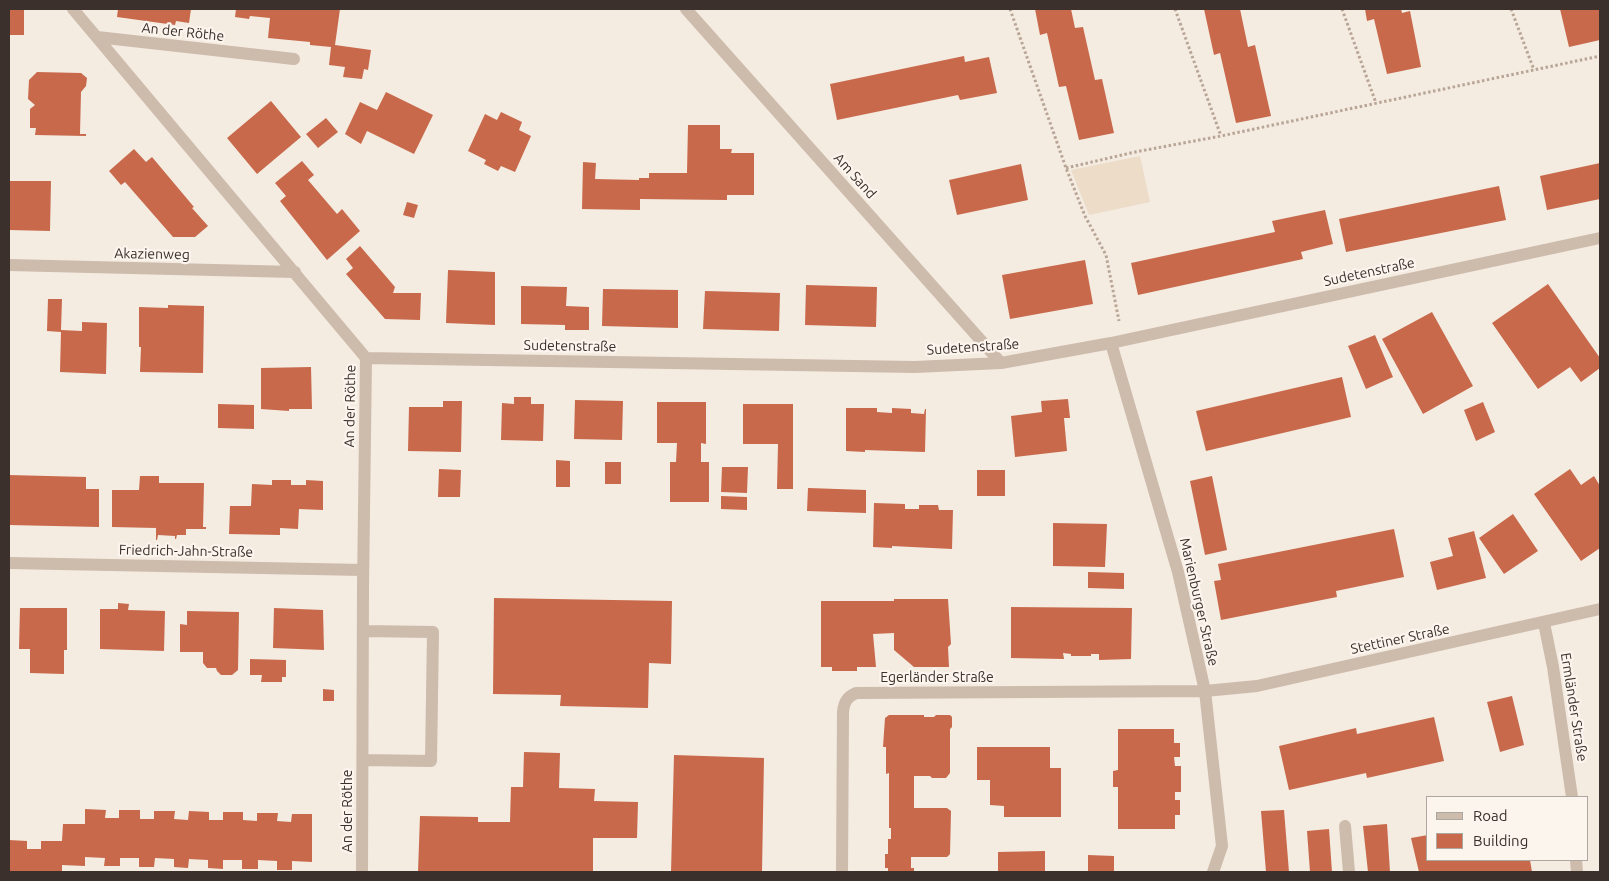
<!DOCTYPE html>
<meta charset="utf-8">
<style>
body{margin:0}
#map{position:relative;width:1609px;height:881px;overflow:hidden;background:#f4ebe1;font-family:Ubuntu,sans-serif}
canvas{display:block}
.frame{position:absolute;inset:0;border:10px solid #3b302b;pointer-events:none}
.legend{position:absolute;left:1426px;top:796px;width:162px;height:65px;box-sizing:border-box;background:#fbf5ee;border:1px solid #aea6a0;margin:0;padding:6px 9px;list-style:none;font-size:15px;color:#3b302b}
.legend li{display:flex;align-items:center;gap:10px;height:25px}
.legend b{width:25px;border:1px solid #aea6a0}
</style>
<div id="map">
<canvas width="1609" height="881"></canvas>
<div class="frame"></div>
<ul class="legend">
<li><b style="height:6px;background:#cdbbac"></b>Road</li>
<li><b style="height:14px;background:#c8694b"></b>Building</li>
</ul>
</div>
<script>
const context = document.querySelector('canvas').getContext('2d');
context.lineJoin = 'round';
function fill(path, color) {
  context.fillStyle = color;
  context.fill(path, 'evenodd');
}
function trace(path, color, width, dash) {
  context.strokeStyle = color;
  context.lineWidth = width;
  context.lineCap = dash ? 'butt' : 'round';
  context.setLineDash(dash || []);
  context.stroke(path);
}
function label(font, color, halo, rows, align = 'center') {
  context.font = font + ' Ubuntu,sans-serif';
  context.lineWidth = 4.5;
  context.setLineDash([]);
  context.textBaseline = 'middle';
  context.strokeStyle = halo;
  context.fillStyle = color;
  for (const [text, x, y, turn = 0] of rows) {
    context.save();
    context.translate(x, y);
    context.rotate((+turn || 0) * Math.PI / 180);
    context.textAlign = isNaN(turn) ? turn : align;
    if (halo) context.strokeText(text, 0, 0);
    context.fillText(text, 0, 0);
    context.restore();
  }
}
const plaza = new Path2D(`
 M1140,156L1150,202L1089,215L1071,170Z`);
const building = new Path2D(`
 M9,9H24V35H9Z
 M118,9H191L189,23L176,21L175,25L117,17Z
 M236,9H340L335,45L371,50L368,70L364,69L362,79L343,77L345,67L329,65L331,47L310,45V42L268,38L270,18L250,16L249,19L235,17Z
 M1035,9H1071L1075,28L1083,27L1095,80L1102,79L1114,133L1079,140L1066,86L1059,87L1047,33L1040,35Z
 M1204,9H1240L1248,47L1255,45L1271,116L1236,123L1220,53L1214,55Z
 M1365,9H1401L1402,13L1410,11L1421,67L1387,74L1374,19L1367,21Z
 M1560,9H1600V40L1569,47Z
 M964,56L965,62L989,57L997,93L960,100L958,95L837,120L830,84Z
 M37,72L81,73L87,78L86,86L81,92L80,134H86V136L35,135L36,128H30V109L35,105L28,99L29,80Z
 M386,92L433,115L414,154L367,131L361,144L345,134L360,102L377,110Z
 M271,101L301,137L257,174L227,138Z
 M501,112L522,122L519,130L531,136L515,172L501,166L498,171L484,164L486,160L468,151L485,114L497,120Z
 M326,118L338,132L318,148L306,134Z
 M688,125H720V149H732L731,153H754V195H727V200L640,199V210L582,209L583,162L596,163L595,179L639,180V178H649V173H687Z
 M134,149L146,162L152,157L194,207L192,208L208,226L195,237H173L125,182L121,185L109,171Z
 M302,161L314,175L308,180L337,214L342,209L360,231L327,260L280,201L286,196L275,183Z
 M1600,163V199L1547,210L1540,176Z
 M1021,164L1028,200L957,215L949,180Z
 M9,181H51L50,231L9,230Z
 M1499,186L1506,220L1346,252L1339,219Z
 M407,202L418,205L414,218L403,215Z
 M1325,210L1333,244L1301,252L1303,259L1138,295L1131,263L1275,232L1272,221Z
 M360,246L395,287L393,293H421L420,320L385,319L346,274L353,268L346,259Z
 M1085,260L1093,304L1010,319L1002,275Z
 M448,270L495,272V325L446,323Z
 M1548,284L1600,358V368L1581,382L1570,367L1538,389L1492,323Z
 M806,285L877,287L876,327L805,325Z
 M521,286L567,287L566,306L589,307V330H565V325L521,324Z
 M603,289L678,290V328L602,326Z
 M705,291L780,293L779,331L703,329Z
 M48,299H62L61,330L82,331V322L107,323L106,374L60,372L61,332L47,331Z
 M168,305L204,306L203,373L140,372L141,347H139V307L168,308Z
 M1432,312L1473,386L1423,414L1382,339Z
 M1375,335L1393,377L1366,389L1348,346Z
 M311,367L312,409H289V411L261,409V368Z
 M1342,377L1351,417L1206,451L1196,411Z
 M514,397H531V404H544L543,441L501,440L502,403L514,404Z
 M1068,399L1070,418H1064L1067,451L1015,457L1011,416L1042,412L1041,401Z
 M575,400L623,401L622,440L574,439Z
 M443,401H462L461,452L408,451L409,407H443Z
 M657,402H706V444L701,443V462H709V502H670V462H676L677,443H657Z
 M1483,402L1495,432L1476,441L1464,410Z
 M218,404L254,405V429L218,428Z
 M743,404H793V489H777L778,444H743Z
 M846,408H877V412L892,413V408L911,409V413L924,414L925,409H926L925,452L865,450V452L846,451Z
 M556,460L570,461V487H556Z
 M605,462H621V484H605Z
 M722,467H748L747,493L721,492Z
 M439,469L461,470L460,497H438Z
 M1570,469L1581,485L1594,476L1600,486V548L1581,561L1534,494Z
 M977,470H1005V496H977Z
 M9,475L86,477V489H99V527L9,525Z
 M140,476H159V483H204L203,527H206V529H186V535H177L176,539H175V536L158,535L157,540H156V528L112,527V490H139Z
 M1212,476L1227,550L1205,555L1190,481Z
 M272,480H291V485H306V480L323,481V510L299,509L298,529L280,528V535L229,534L230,506H251L252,484L272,485Z
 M808,488L866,490V513L807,511Z
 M721,496L747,497V510L721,509Z
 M874,503L905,504V509H919V505H938L939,510H953L952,549L892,546V548L873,547Z
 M1513,514L1538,551L1504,574L1479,538Z
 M1053,523L1107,524L1105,567L1053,566Z
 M1394,529L1404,577L1336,591L1337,597L1221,620L1214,581L1221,580L1218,564Z
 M1474,531L1486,578L1437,590L1430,562L1453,556L1448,538Z
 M1088,572L1124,573V589L1088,588Z
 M494,598L672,601L671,664L649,663L648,708L560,706L561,695L493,694Z
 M894,599H948L951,644L948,647L949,667H914L894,650V633L873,634L876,667H857V671H832V667H821V601H894Z
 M118,603L129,604L128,610L165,611L164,651L100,649V609H118Z
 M1011,607L1132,608L1131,659L1099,660V654H1091V656H1071V654L1063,653L1064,659L1011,658Z
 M20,608H67V650H64V674L30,673V649H19Z
 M274,608L323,610L324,650L273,648Z
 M187,611L239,612L238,670L232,675H221L217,671L216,668H207L203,663V652H180V624L187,625Z
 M250,659L286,660V677H282V682H261L262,675H250Z
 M323,689L334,690V701H323Z
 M1512,696L1524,745L1500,752L1487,702Z
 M889,715H924V717H934L936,715H950L952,717V727L950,729V773L946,778H932L930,776H914V808H947L951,811L950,854L947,857H911V868H914V872H888V868H885V854H888V839H891V828H889V773L886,774V747H883L885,718Z
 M1434,717L1444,761L1367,778L1366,773L1289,790L1279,746L1356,728L1357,734Z
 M1118,729H1174V743H1180V757H1174L1175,766H1181V792H1175V800H1180V815H1175V829H1118V787H1113V771L1118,770Z
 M977,747H1050V768H1061V817H1004V806L990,805V780H977Z
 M524,752L560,753L559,788L595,789L594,801L638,802L637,838H593V872H418L420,816L478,817V822H510L511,787H523Z
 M674,755L764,758L762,872H671Z
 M85,809L106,810L105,818H119V810H140V819H154V811H175L174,819L188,820L189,811L209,812V820H223V812H243V820L257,821V813H278L277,821L291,822L292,814H312V862L292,861V870H277V861L258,860V869H242V860H223V869L208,868V860L189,859L188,868L174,867V859L155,858L154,867H139V858H120V866H104L105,858L85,857V866L62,865V872H9V840L27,841V849H41V841H62L63,824H85Z
 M1284,810L1289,872H1266L1261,811Z
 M1387,824L1390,872H1368L1363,826Z
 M1329,829L1332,872H1310L1307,831Z
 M1428,835V860H1530L1532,872H1419L1411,838Z
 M1045,851V872H998V852Z
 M1088,855L1114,856V872H1088Z`);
const path = new Path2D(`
 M1010,9L1066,168L1085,216L1106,255L1119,321
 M1175,9L1221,136
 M1342,9L1376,103
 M1511,9L1534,70
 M1066,168L1135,152L1221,136L1600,56`);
const minor = new Path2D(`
 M73,9L366,358L363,587L362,872
 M686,9L1001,363
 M97,37L294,59
 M9,265L295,272
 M1111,343L1178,572L1205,691L1222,846L1213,872
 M366,358L915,367L1001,363L1111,343L1600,238
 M9,563L363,570
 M1544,623L1553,667L1572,797
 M363,760L431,761L433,632L363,631
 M1345,826L1349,872
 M1576,860L1577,872
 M842,872L843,712C844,702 847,697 856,693L1205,691L1257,686L1600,609`);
const streetNames = [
 ["An der Röthe",183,32,6],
 ["Am Sand",855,176,48],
 ["Akazienweg",152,254,1],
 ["Sudetenstraße",1369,272,-12],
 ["Sudetenstraße",570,346,1],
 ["Sudetenstraße",973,347,-4],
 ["An der Röthe",350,406,-89],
 ["Friedrich-Jahn-Straße",186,551,1],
 ["Marienburger Straße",1199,602,77],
 ["Stettiner Straße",1400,639,-12],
 ["Egerländer Straße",937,677],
 ["Ermländer Straße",1574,707,81],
 ["An der Röthe",347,811,-90]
];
fill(plaza, '#ecdcc8');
fill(building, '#c8694b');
trace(path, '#b9a596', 3, [2.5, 2.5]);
trace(minor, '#cdbbac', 12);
label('14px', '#3b302b', '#fbf5ee', streetNames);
</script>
